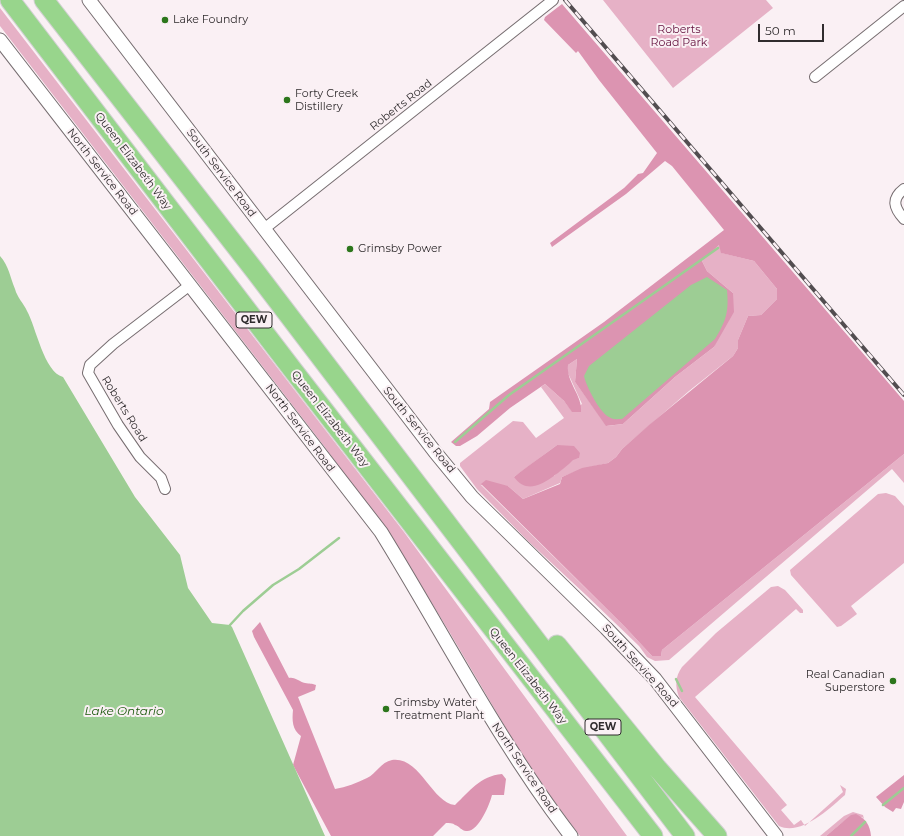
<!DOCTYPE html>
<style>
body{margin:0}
#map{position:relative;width:904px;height:836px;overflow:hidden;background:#faf0f4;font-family:Montserrat,sans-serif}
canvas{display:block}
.scale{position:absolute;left:758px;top:24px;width:66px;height:18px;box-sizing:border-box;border:2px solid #302c2e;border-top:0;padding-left:5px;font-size:12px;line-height:14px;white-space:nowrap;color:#302c2e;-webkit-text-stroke:3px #faf0f4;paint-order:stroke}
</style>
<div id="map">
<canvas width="904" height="836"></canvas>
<div class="scale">50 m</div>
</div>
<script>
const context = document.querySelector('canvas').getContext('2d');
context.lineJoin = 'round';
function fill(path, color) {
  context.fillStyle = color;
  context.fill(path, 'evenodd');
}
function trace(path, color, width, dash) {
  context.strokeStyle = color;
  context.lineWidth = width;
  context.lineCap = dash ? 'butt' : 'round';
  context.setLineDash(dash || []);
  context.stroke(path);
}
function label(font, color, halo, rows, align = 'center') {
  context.font = font + ' Montserrat,sans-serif';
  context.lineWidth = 4;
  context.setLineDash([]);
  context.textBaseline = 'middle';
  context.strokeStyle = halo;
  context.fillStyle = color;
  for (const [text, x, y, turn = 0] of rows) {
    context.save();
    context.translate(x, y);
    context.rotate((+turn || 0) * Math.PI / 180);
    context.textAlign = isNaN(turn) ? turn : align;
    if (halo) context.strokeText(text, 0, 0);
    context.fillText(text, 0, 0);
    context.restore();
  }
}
const green = new Path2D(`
 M603,0H766L773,8L673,88Z
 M0,8L404,532L627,836H580L528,766L450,633L399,549L324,446L0,26Z
 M720,244L722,253L754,261L777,289V299L761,315L748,316L738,340V348L733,356L689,391L622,449L616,457L608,463L582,469L562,477L560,483L523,499L508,486L481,485L625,627L652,656H661L662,650L904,454V483L892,469L669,660L655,661L647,657L639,646L586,595L528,541L477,489L460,466V463L513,421L523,422L536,438L564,418L541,387L545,384L564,401L572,411L582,404L567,371L568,365L577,359L575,382L607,426L623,424L675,377L714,347L733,293L707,271L702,261ZM557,445L579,458L573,459L554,476L514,477C528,466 543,456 557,445Z
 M886,493L895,496L904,506V563L851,606L857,614L841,626L837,627L791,575L790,570L878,494Z
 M778,586L785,590L803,610V613H800L796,609L695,697L787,805L781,810L794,825L801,820L805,826L843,792L840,785L846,789L845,795C829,809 801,836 779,826L679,697C675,686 675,677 682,667L716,633L771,587Z
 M853,812L863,815L864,819L862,817L843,822L826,836H820L844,816Z`);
const forest = new Path2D(`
 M562,4L904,401V454L662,650L661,656H652L625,627L481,484L486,480L508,486L523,499L560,484L562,477L582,468L608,463L616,457L622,449L649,425L733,356L738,348V340L748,316L761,315L777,299V289L754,261L721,253L719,245L702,261L707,271L733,293L734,312L714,347L675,377L623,424L606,426L575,382L577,359L568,365C566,382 583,396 581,412H572L564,401L545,384L510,408L477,436L460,446H456L451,442L489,409L490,402L604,322L724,230L672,166L665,161L626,194L552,247L550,243L624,188L638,174L643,173L657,153L599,80L578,51L576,53L544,20L545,17Z
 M557,445L574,446L580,453L579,458L573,460L569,464C555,475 530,500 514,477C527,466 543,456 557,445Z
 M260,622L289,678C296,677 299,682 305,683C310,684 311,683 316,685L315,690L298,697L335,789C346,787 357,783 367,778C376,774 381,762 392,760C420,756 432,803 455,805C470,791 480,776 502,774L506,779L504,795H492C490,804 478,833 466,831C462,831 459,826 455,825C453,823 449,823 446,823L433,836H331L293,765L301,736C292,730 292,720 293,710L254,637L252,631Z
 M904,775V802L901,809L896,808L893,812L885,807L876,797Z
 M856,814C866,819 870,825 871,836H826L851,815Z`);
const water = new Path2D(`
 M0,256C9,266 10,277 15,289C17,297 24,304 27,311C36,327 44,372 63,377L135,497L180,555L188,588L212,623L230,625L232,627L325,836H0Z
 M707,277L727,290C729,312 726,321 715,339L622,419C617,419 613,420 609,417C600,413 586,386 584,376L589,366L691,285Z`);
const stream = new Path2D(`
 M455,442L509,395L718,248
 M230,625L243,611L273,585L299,569L339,538
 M676,679L682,691
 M883,805L904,788
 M851,836L865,822`);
const minor = new Path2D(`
 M815,77L904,6
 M904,189C891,199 894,208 904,219
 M264,229L553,0
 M165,489L161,478L140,457L118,425L88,373L90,365L113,344L190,285`);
const tertiary = new Path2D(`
 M89,0L435,452L472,497L606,628L655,679L776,836
 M0,40L381,532C444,634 498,741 571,836`);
const motorway = new Path2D(`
 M10,0L292,369L653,836
 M44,0L255,271L685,836
 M557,645L657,768L717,836`);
const rail = new Path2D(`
 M565,0L904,395`);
const markers = [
 [165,20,4,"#2c761b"],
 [287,100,4,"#2c761b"],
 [350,249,4,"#2c761b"],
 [893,681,4,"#2c761b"],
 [386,709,4,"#2c761b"]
];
const shields = [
 [254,320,36],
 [603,727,36]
];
const shieldNames = [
 ["QEW",254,320],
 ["QEW",603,727]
];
const poiNames = [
 ["Lake Foundry",173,20],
 ["Forty Creek",295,94],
 ["Distillery",295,107],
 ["Grimsby Power",358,249],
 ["Real Canadian",885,675,"right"],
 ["Superstore",885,688,"right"],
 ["Grimsby Water",394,703],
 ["Treatment Plant",394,716]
];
const parkNames = [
 ["Roberts",679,30],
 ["Road Park",679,43]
];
const streetNames = [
 ["Roberts Road",401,105,-38],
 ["Queen Elizabeth Way",133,161,53],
 ["North Service Road",102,172,52],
 ["South Service Road",221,173,53],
 ["Roberts Road",124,409,58],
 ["Queen Elizabeth Way",330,419,52],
 ["North Service Road",300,428,53],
 ["South Service Road",419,430,51],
 ["South Service Road",640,666,48],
 ["Queen Elizabeth Way",528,676,52],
 ["North Service Road",524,768,56]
];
const waterNames = [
 ["Lake Ontario",124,711]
];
fill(green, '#e6b1c6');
fill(forest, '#dc94b1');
fill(water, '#9dcd94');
trace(stream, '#9dcd94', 2.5);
trace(minor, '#766d70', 12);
trace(tertiary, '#766d70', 15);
trace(motorway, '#d1d1d1', 21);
trace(minor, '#fff', 10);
trace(tertiary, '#fff', 13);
trace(motorway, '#98d58c', 19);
trace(rail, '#524d50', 4);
trace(rail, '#faf0f4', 2.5, [8]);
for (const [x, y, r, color] of markers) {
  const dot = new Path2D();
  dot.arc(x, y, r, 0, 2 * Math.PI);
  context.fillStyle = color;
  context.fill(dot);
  trace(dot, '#faf0f4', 1.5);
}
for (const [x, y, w] of shields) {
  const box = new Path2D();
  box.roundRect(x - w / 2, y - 8, w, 16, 3);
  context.fillStyle = '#faf0f4';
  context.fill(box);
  trace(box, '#302c2e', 1);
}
label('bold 10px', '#302c2e', null, shieldNames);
label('11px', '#302c2e', '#faf0f4', poiNames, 'left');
label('11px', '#620e3b', '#faf0f4', parkNames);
label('11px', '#302c2e', '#faf0f4', streetNames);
label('italic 12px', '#1c5a0d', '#faf0f4', waterNames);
</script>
